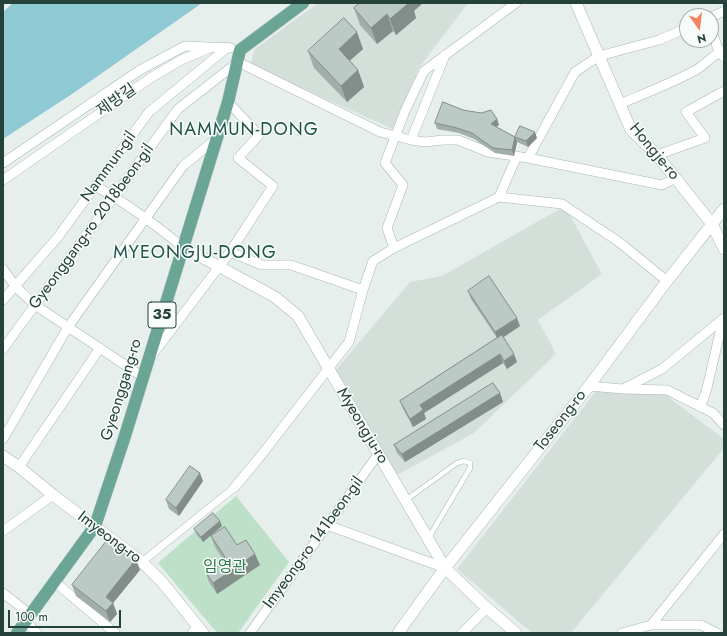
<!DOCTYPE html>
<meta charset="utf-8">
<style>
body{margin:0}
#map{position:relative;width:727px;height:636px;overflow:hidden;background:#e6efeb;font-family:Jost,sans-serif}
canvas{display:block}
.frame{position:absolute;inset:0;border:4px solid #24423a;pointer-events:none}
.north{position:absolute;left:679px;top:8px;width:40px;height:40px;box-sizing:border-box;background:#f7fbf9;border:1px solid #a3b1ad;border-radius:50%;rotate:166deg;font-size:11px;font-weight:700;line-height:16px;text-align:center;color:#24423a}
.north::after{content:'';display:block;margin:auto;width:14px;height:18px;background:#f4845f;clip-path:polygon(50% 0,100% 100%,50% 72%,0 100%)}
.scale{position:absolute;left:8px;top:610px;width:113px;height:18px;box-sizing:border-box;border:2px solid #24423a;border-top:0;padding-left:5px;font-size:12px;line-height:14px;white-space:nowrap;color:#24423a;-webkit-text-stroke:3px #f7fbf9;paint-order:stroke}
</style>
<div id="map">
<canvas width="727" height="636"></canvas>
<div class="frame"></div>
<div class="north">N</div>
<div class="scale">100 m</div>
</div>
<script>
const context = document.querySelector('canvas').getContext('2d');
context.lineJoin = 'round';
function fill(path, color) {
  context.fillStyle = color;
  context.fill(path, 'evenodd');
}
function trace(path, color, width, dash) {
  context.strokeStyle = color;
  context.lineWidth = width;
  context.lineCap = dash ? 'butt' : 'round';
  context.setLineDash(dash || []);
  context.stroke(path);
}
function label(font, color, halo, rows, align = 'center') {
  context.font = font + ' Jost,"Noto Sans KR",sans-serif';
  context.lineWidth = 3;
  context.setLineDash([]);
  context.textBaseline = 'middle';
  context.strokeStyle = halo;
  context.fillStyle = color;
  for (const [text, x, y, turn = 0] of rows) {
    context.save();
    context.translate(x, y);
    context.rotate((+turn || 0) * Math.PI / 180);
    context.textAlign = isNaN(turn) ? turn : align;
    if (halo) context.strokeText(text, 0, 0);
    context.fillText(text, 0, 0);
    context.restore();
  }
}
const built = new Path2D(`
 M318,3H468L419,68L393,129L250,65L255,49Z
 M565,206L602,274L538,320L556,354L474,433L397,475L335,371L410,282L442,276Z
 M596,391L663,393L724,439V448L571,633H532L457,569Z`);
const green = new Path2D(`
 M236,496L289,562L238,633H217L158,563Z`);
const water = new Path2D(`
 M13,3H202L75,92L3,139V12Z`);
const service = new Path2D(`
 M406,500L457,463L464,461L470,463V468L428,539`);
const pedestrian = new Path2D(`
 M142,562L234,488`);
const minor = new Path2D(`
 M711,17L724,11
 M711,28L719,52L724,57
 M620,104C646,93 672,83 696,70C706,64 713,54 724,51
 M411,140L445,55
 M657,155L705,138L686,112L724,91
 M528,158L575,72L599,56L659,40L687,28
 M3,163L140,70L185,46L209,47
 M3,180L152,77L181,60L212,47L231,48
 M95,186C127,203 155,225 183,247
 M499,197L562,204L619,242L667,281
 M394,248L387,228L403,185L385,163L405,111L424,71L516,3
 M230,252L262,265H291L363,290
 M3,269L15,286L35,305L143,377
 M3,300L58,237L149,112L228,47
 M3,349L178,109L238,62L380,132L411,140L425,142L443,140H458L488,152L528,158L662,185L676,178
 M153,354L230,252L273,186L238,158L259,135L228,102
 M589,386L623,389L667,390L713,413L724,425
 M625,388L662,369L724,318
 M700,407L706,392L721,328L715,325
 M3,439L68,327L183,166L216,139
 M19,467L100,348
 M234,488L259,458L349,342L363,290L373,261L394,248L499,197L517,156
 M327,525L445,568
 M3,531L53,495
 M55,582L115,633
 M3,593L31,615
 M26,622L37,633
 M651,625L724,534
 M192,633L198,627
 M250,633L379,453
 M462,633L487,608
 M622,633L651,625H701L717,633`);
const tertiary = new Path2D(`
 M576,3L631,130L657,155L712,224L724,249
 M183,247L275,297L298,316L445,568L487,608L516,633
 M3,456L19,467L53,495L142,562L162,582L203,633
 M398,633L445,568L589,386L667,281L724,209`);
const primary = new Path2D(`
 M17,633L95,526L124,439L228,102L240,50L303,3`);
const wall = new Path2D(`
 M354,8L414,11L416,18L396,35L393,31L377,44L360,25Z
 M363,49L349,61L358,70L364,87L347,102L314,68L308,51Z
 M497,119L499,125L496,127L515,137L537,138L528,147L517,142L514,156L495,153L474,139L459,133L437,129L435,123Z
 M468,291L520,326L503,337L517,362L507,369L503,363L424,413L426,419L413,427L403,409L400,401L497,338L471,299Z
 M500,393L503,402L405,462L397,453L394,445Z
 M203,481L179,516L169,509L166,500Z
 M222,526L203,542L197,535L194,529Z
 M211,536L237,545L260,565L217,594L209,582L205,571L223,559L215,547Z
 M140,570L113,603L117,614L110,622L76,596L72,585Z`);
const shadedWall = new Path2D(`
 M408,3H423L414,11L416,18L396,35L390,19Z
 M387,14L393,31L377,44L371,28Z
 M357,32L363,49L344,66L339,49Z
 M358,70L364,87L347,102L341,86Z
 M497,119L499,125L493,129L491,124Z
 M535,132L537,138L528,147L526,141Z
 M515,137L517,142L514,156L512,150Z
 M517,318L520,326L498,341L495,332Z
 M500,354L503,363L424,413L426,419L413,427L410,419L420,405Z
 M514,354L517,362L507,369L504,361Z
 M500,393L503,402L405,462L402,454Z
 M200,473L203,481L179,516L176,508Z
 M220,521L222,526L203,542L201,537Z
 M255,554L260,565L217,594L213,583Z
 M136,559L140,570L113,603L117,614L110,622L106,611V597Z`);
const building = new Path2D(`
 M360,3H409L390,19L387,14L371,28L354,8Z
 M344,18L357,32L339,49L358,70L341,86L308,51Z
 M443,102L463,110L481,113L491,110L497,119L491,124L515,137L512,150L493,148L472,133L457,128L435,123Z
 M520,126L535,132L526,141L515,137Z
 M489,276L517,318L495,332L468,291Z
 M502,335L514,354L504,361L500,354L420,405L423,410L410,419L400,401Z
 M493,383L500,393L402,454L394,445Z
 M190,466L200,473L176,508L166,500Z
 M213,513L220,521L201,537L194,529Z
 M225,527L237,545L246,540L255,554L213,583L205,571L225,557L211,536Z
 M109,538L136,559L106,597L113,603L106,611L72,585Z`);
const shields = [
 [162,315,28]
];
const shieldNames = [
 ["35",162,315]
];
const streetNames = [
 ["제방길",117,101,-35],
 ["Hongje-ro",654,152,50],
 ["Nammun-gil",109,167,-54],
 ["Gyeonggang-ro 2018beon-gil",92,227,-54],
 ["Gyeonggang-ro",122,390,-73],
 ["Toseong-ro",561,421,-52],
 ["Myeongju-ro",362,426,59],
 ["Imyeong-ro",109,538,37],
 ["Imyeong-ro 141beon-gil",314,543,-54]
];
const parkNames = [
 ["임영관",225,568]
];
const quarterNames = [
 ["NAMMUN-DONG",244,131],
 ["MYEONGJU-DONG",195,254]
];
fill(built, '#d4dfda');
fill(green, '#bfe0c8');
fill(water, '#8ec9d4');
trace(service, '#a8b8b2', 5.5);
trace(pedestrian, '#a8b8b2', 8);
trace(minor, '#a8b8b2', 10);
trace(tertiary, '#a8b8b2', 12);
trace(primary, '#c2cac8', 13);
trace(service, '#fff', 4.5);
trace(pedestrian, '#fff', 7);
trace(minor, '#fff', 9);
trace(tertiary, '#fff', 11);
trace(primary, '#6aa596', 12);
fill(wall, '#a1aea9');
fill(shadedWall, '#838d89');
fill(building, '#bbcac4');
trace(building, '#838d89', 1);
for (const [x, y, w] of shields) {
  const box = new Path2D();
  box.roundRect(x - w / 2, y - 13, w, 26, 3);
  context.fillStyle = '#f7fbf9';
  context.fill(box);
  trace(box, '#24423a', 1);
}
label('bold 15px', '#24423a', null, shieldNames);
label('16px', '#24423a', '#f7fbf9', streetNames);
label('16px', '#2d7a4b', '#f7fbf9', parkNames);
context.letterSpacing = '1px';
label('18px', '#1f5548', '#f7fbf9', quarterNames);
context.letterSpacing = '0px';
</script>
